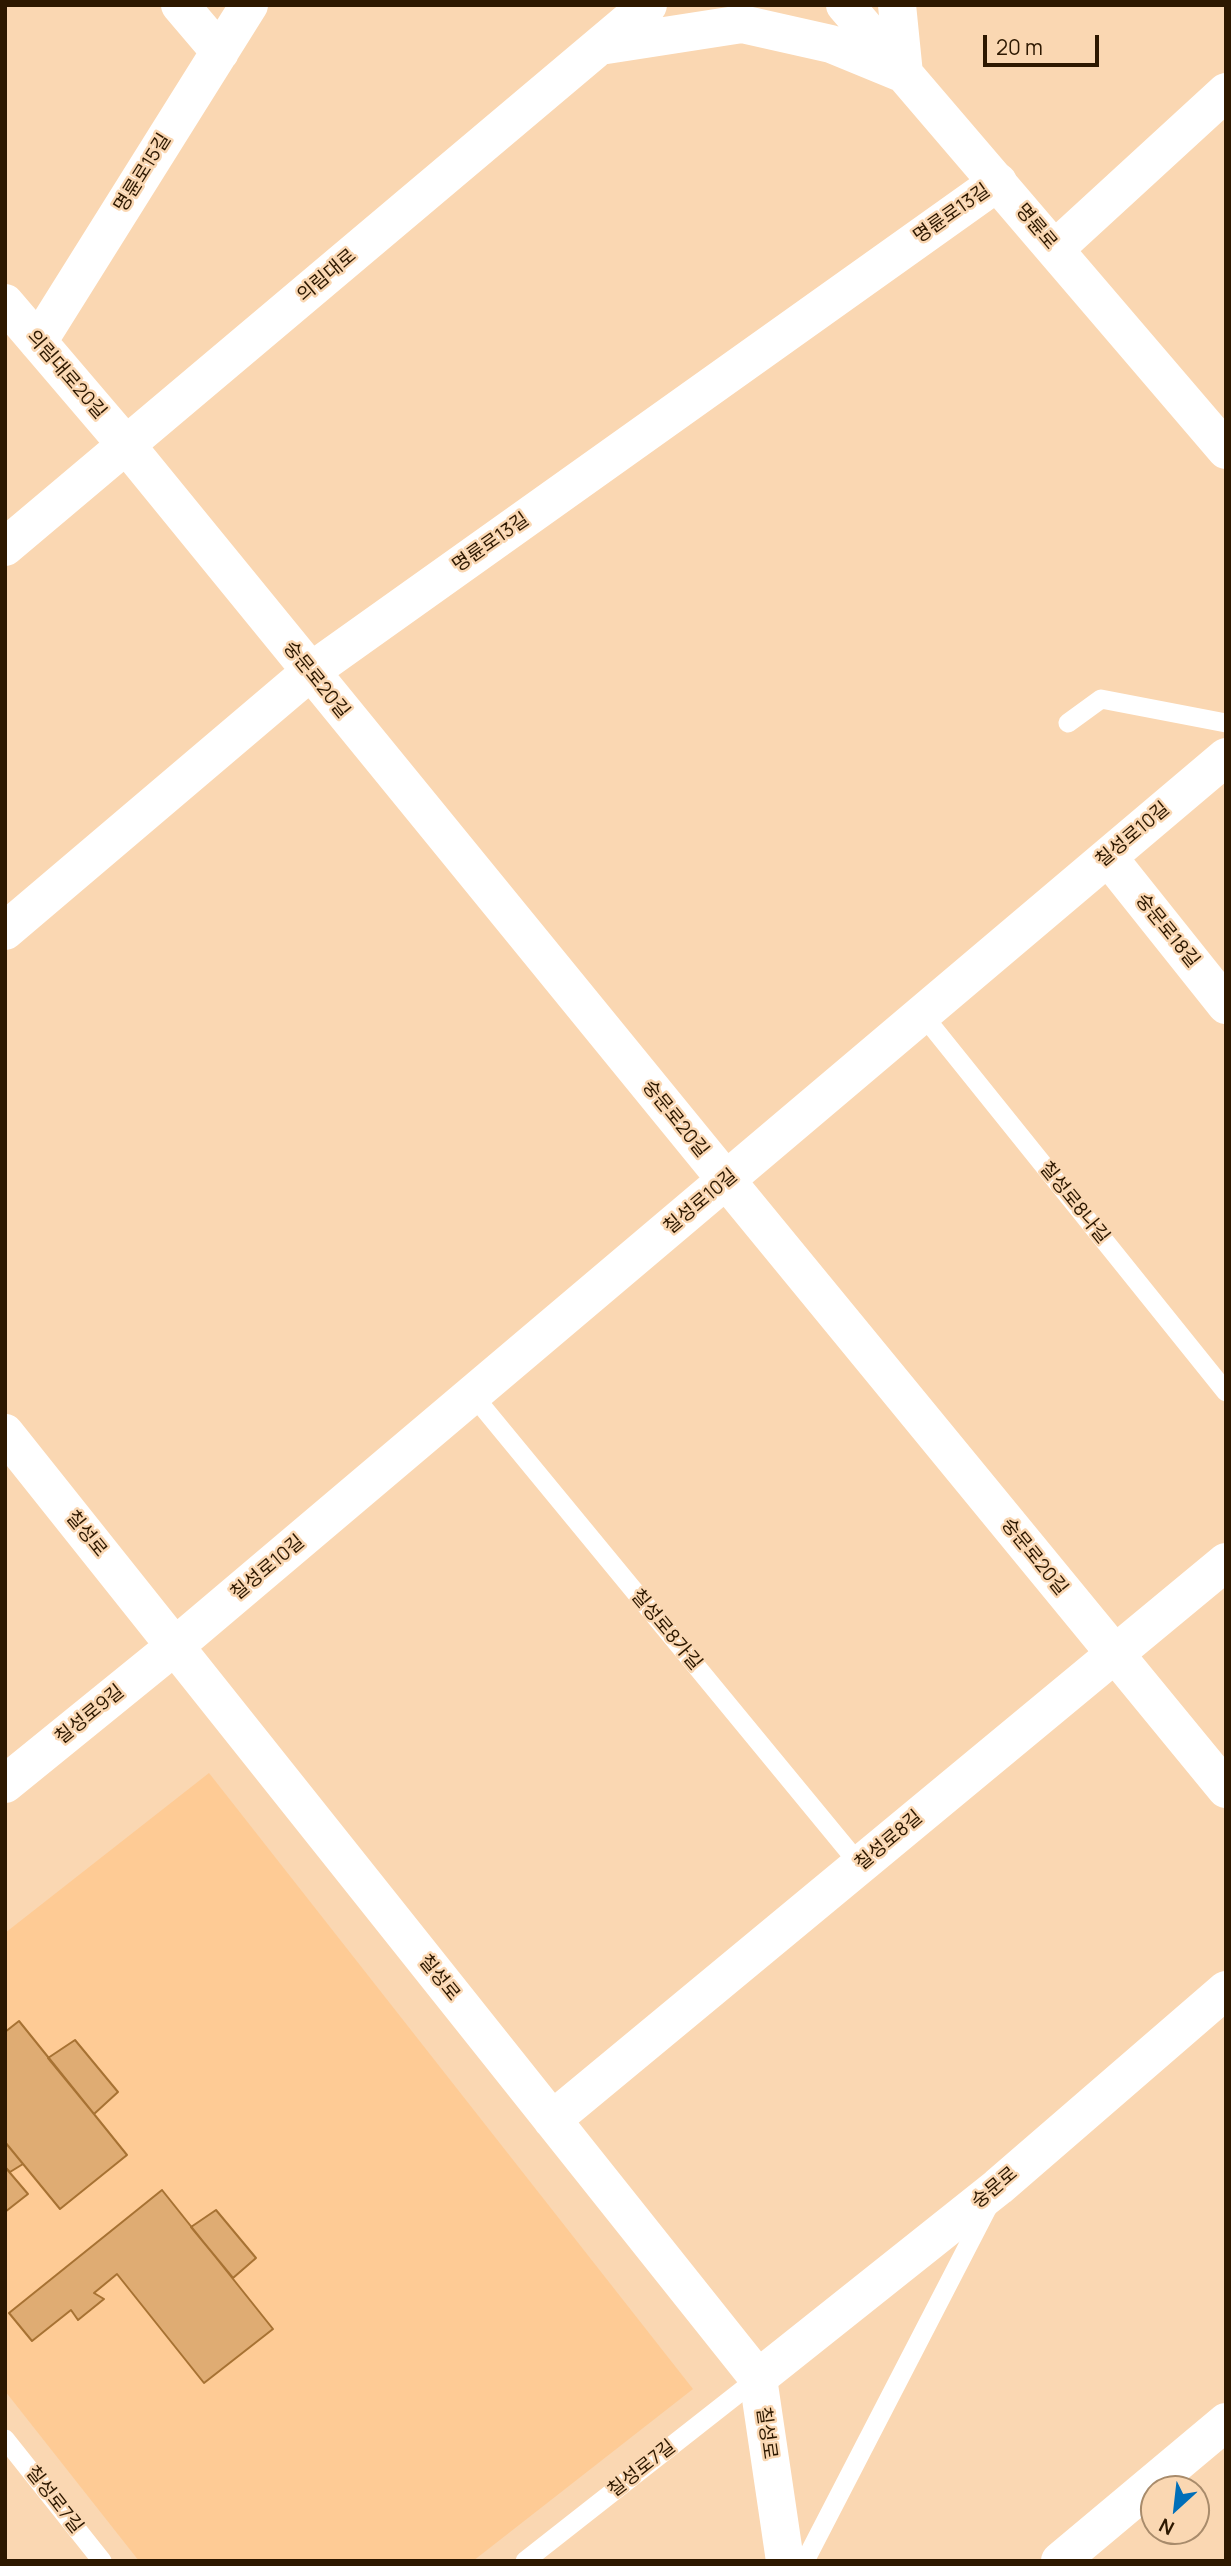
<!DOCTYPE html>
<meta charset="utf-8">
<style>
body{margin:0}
#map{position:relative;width:1231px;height:2566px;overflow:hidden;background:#fad7b2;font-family:Manrope,sans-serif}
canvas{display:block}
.frame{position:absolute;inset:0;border:7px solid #2d1800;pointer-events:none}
.north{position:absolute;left:1140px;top:2475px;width:70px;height:70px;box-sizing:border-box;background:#fad7b2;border:2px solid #a88b6b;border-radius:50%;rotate:207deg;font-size:19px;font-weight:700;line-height:28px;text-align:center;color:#2d1800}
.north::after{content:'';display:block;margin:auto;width:24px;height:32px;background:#006fb9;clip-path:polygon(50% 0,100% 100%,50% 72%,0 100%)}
.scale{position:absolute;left:983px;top:35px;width:116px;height:32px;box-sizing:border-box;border:4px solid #2d1800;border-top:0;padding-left:9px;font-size:21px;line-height:24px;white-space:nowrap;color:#2d1800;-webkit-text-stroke:5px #fad7b2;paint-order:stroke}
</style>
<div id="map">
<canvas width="1231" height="2566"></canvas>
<div class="frame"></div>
<div class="north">N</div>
<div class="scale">20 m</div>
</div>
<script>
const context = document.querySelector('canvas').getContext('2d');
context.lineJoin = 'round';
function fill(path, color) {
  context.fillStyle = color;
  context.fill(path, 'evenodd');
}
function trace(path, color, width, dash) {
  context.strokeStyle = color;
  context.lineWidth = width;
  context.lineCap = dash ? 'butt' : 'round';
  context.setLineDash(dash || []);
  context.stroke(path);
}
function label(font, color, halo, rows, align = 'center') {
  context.font = font + ' Manrope,"Noto Sans KR",sans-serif';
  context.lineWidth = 5;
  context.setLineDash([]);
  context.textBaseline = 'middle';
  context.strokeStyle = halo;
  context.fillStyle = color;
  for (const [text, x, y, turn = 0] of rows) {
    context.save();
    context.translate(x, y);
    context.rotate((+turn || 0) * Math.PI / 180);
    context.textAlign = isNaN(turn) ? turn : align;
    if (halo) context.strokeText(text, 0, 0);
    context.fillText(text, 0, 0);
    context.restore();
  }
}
const built = new Path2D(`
 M209,1773L693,2389L473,2561H139L5,2391V1933Z`);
const building = new Path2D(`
 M19,2021L127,2155L60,2209L5,2142V2032Z
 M75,2040L118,2092L94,2114L48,2058Z
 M5,2142L23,2164L10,2172L5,2167Z
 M5,2167L28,2194L5,2212Z
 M162,2190L273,2329L204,2383L117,2274L94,2293L104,2299L78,2320L71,2310L32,2341L9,2313Z
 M216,2210L256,2258L233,2278L191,2227Z`);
const service = new Path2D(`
 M1068,723L1101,699L1226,723
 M922,1014L1226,1392
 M472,1394L860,1865
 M5,2439L102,2561
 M525,2561L758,2378
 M805,2561L988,2207`);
const minor = new Path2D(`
 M180,5L220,52
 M1055,249L1226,92
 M5,303L127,446L726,1180L1226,1789
 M38,342L249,5
 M1108,857L1226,1005
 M5,931L310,672L998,182
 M5,1433L758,2378L785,2561
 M5,1784L175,1646L1226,757
 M552,2120L1226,1562
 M758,2378L998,2187L1226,1990
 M1060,2561L1226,2422`);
const tertiary = new Path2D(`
 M845,5L1226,450
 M600,46L742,24L831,44L904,74L897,5
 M5,547L648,5`);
const streetNames = [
 ["명륜로15길",143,173,-58],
 ["명륜로13길",952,214,-35],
 ["명륜로",1036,227,50],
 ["의림대로",327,276,-40],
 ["의림대로20길",66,375,49],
 ["명륜로13길",491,543,-35],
 ["숭문로20길",316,680,51],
 ["칠성로10길",1133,835,-40],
 ["숭문로18길",1167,931,51],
 ["숭문로20길",675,1119,51],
 ["칠성로10길",701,1202,-40],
 ["칠성로8나길",1074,1203,51],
 ["칠성로",86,1534,51],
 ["숭문로20길",1034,1557,51],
 ["칠성로10길",268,1568,-40],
 ["칠성로8가길",666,1630,50],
 ["칠성로9길",90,1715,-39],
 ["칠성로8길",889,1841,-40],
 ["칠성로",439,1978,51],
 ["숭문로",995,2188,-40],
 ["칠성로",766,2433,82],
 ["칠성로7길",642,2469,-38],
 ["칠성로7길",54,2500,52]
];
fill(built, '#fecb95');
fill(building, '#dfac73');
trace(building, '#a77233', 2);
trace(service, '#fff', 19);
trace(minor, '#fff', 38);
trace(tertiary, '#fff', 38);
label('19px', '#2d1800', '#fad7b2', streetNames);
</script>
